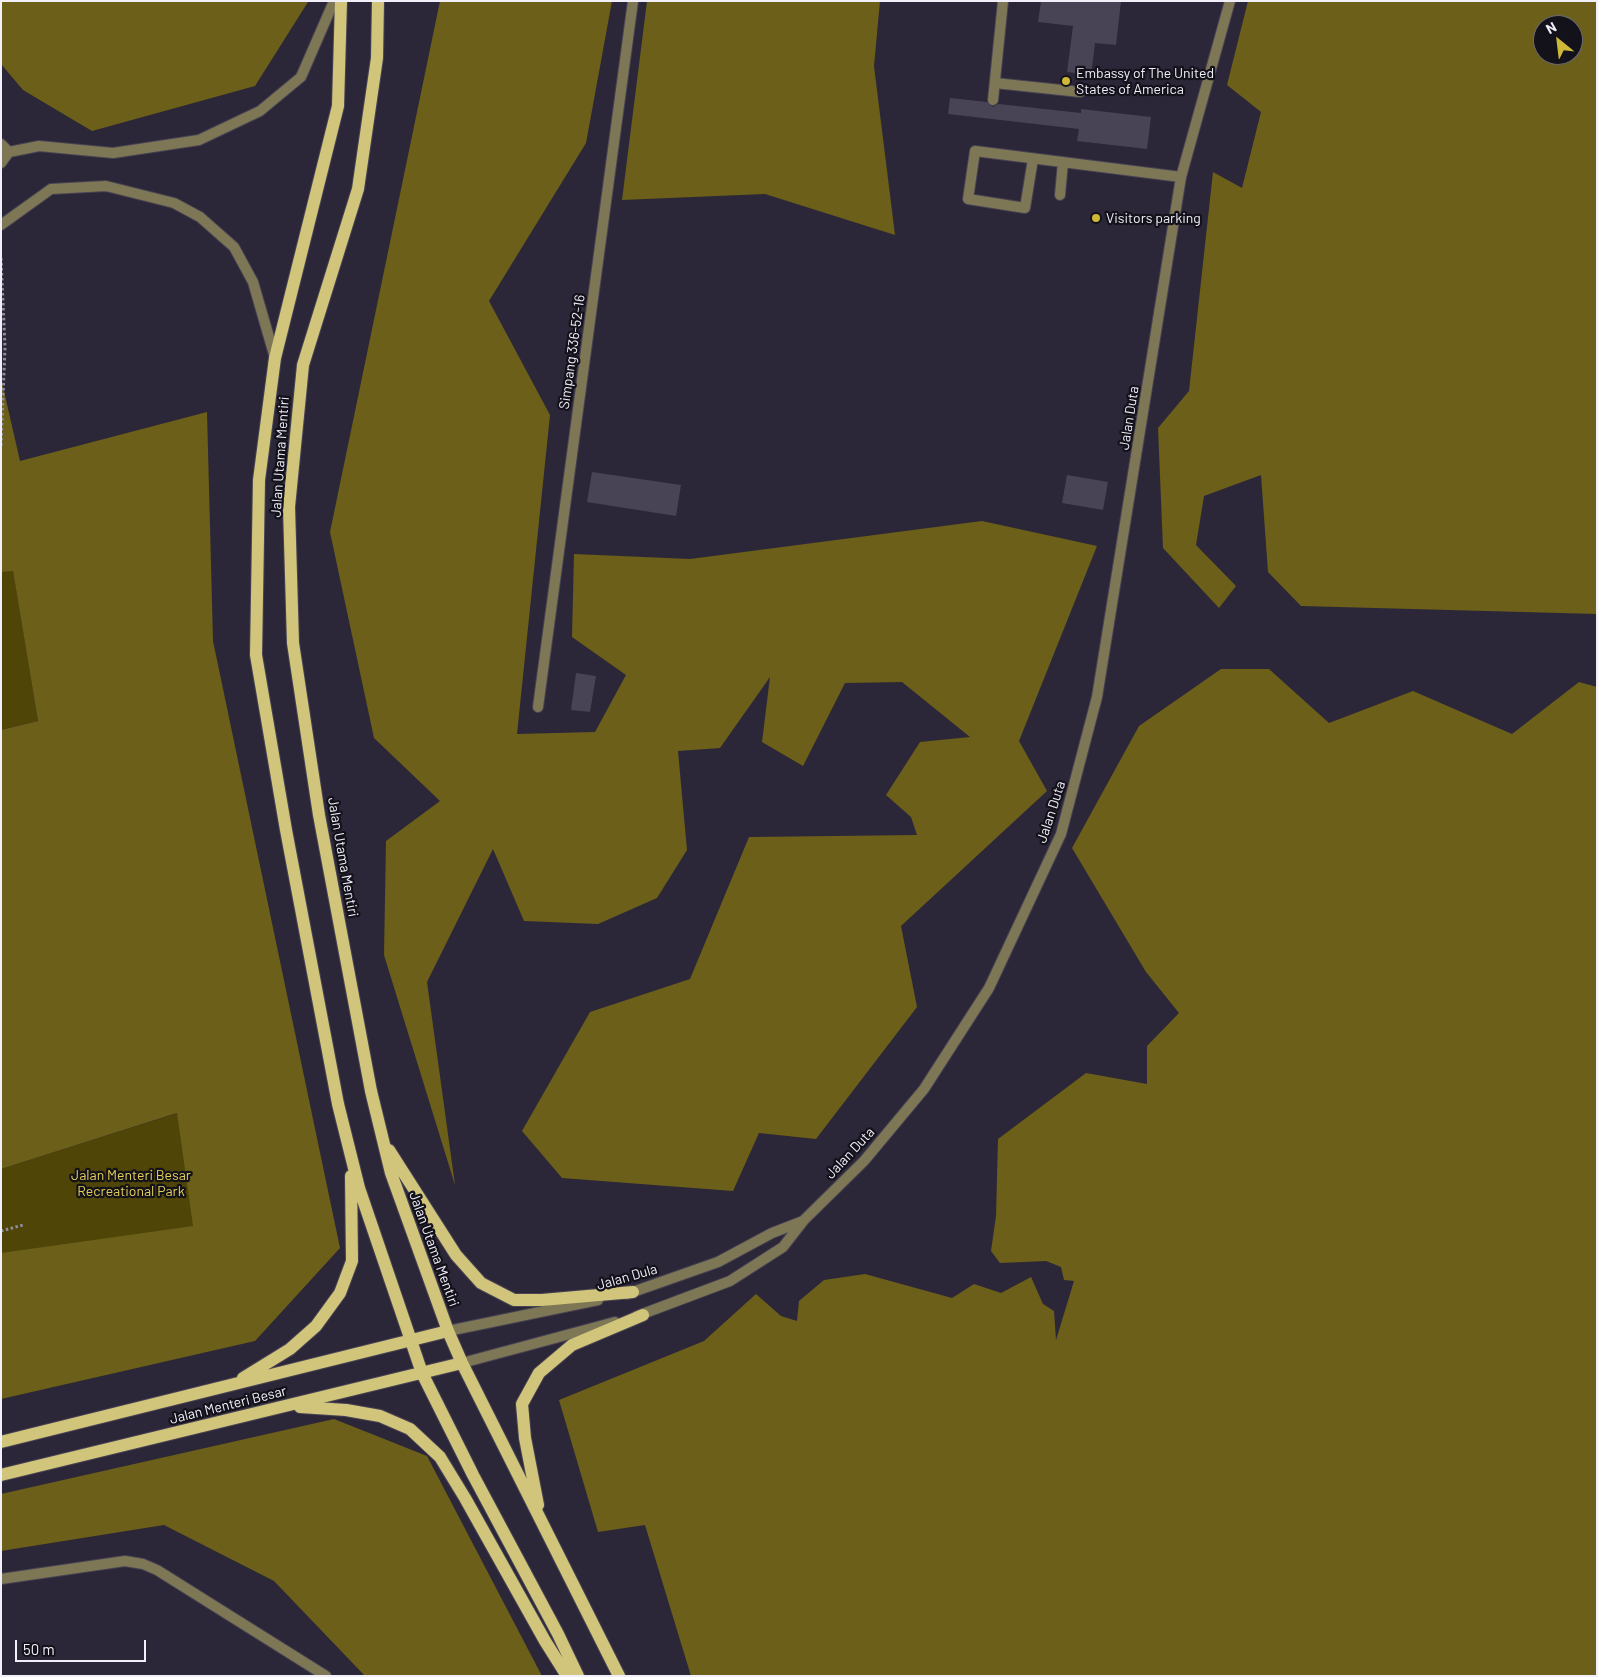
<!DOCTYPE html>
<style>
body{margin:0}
#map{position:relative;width:1598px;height:1677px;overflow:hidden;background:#2c2738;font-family:Barlow,sans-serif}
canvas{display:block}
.frame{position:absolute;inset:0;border:2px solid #f1effa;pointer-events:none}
.north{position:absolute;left:1533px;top:15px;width:50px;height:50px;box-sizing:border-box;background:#131119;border:1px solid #6c6a73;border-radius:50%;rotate:331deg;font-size:14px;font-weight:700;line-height:20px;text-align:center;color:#f1effa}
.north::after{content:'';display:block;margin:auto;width:18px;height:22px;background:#ceb838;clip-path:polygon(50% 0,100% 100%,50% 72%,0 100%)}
.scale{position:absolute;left:15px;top:1640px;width:131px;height:22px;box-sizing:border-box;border:2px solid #f1effa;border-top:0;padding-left:6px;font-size:15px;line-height:18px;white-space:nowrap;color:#f1effa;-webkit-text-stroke:4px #131119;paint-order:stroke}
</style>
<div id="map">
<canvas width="1598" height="1677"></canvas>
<div class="frame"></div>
<div class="north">N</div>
<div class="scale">50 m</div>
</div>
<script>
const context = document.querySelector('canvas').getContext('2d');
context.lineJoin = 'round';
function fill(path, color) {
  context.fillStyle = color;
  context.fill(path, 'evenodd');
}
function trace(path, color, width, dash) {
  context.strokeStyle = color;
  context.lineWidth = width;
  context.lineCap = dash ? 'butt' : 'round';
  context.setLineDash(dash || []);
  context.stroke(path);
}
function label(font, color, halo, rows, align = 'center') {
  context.font = font + ' Barlow,sans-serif';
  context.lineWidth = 4.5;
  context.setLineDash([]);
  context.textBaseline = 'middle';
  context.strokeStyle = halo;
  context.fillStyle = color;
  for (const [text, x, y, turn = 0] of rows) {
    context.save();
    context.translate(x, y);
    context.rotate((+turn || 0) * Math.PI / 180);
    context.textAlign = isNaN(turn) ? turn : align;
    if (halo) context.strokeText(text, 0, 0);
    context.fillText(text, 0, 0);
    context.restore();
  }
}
const green = new Path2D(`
 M13,570L38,721L1,730V572Z
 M178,1113L194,1227L1,1258V1169Z`);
const forest = new Path2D(`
 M1,1H308V2L255,86L92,131L23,90L1,64Z
 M440,1H612L586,143L489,301L550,415L517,734L595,732L626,675L572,637L574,554L690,559L982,521L1097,546L1019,741L1047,791L901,926L917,1007L816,1139L759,1133L733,1191L562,1178L522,1131L590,1012L690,979L749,837L917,835L911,817L886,795L920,742L970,737L902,682L845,683L803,766L762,742L770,677L720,748L678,751L687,850L657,898L598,924L524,921L493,849L427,982L455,1185L384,955L386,841L440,801L374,738L330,532Z
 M647,1H880L874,66L895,235L765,194L622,200Z
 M1248,1H1597V614L1301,606L1268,572L1261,475L1204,496L1196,545L1236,586L1219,608L1163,548L1158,428L1189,391L1213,172L1242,188L1261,112L1227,85ZM1543,25H1573V55H1543Z
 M1,378L20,461L207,412L213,641L340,1248L255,1341L1,1399V1253L193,1226L177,1113L1,1169V730L38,721L13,571L1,572Z
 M1221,669H1269L1329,723L1413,691L1512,734L1579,682L1597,687V1676H691L645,1525L598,1532L559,1400L704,1341L756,1294L781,1316L797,1321L799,1301L824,1280L865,1274L952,1298L974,1284L1001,1293L1031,1277L1043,1304L1054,1311L1056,1340L1074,1281L1064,1280L1061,1267L1046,1261L1000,1263L991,1251L996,1216L998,1139L1086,1073L1147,1084V1046L1179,1013L1146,972L1072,848L1139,726Z
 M334,1419L427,1456L542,1676H365L274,1581L164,1525L1,1551V1494Z`);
const building = new Path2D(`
 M1041,1H1121L1116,45L1095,43L1091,75L1067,72L1073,26L1038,22Z
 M950,98L987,102L993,107L999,104L1081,113V109L1151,117L1147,149L1077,141L1079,129L948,114Z
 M592,472L681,485L676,516L587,502Z
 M1067,475L1108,482L1103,510L1062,503Z
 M576,673L596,676L590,712L571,710Z`);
const path = new Path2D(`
 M1,258L5,347L1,448
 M1,1231L23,1225`);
const service = new Path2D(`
 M995,83L1080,92
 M993,100L1003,1
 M1,144L9,152
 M1033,159L1025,208L968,199L975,151L1181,177
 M1060,195L1063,162
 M538,707L633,1
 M1,1579L125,1561L143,1564L157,1570L326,1676`);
const minor = new Path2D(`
 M627,1294L718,1262L772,1233L803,1221
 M637,1316L730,1281L783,1247L804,1220L864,1161L924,1089L989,988L1061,834L1097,697L1181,177L1230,1
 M448,1331L598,1300
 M462,1363L615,1322`);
const tertiary = new Path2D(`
 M1,163L9,152L39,146L113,153L199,140L260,111L301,77L334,1
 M1,225L51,189L106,186L174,203L200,217L234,247L253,282L275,358`);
const primary = new Path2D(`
 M341,1L338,106L275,358L259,480L256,655L286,830L338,1104L359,1188L422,1373L473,1475L558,1634L578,1676
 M378,1L377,58L358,189L303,365L289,507L293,643L319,815L371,1091L391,1173L448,1331L462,1363L619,1676
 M389,1150L456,1255L481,1283L514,1300H542L633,1292
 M243,1378L290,1349L316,1326L340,1293L352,1261L351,1176
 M300,1407L346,1410L380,1416L410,1429L440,1457L465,1498L545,1641L567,1676
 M1,1442L448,1331
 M1,1475L462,1363
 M538,1505L525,1438L522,1404L539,1373L572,1345L643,1315`);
const markers = [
 [1066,81,5,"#ceb838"],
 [1096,218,5,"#ceb838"]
];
const poiNames = [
 ["Embassy of The United",1076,73],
 ["States of America",1076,89],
 ["Visitors parking",1106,218]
];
const streetNames = [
 ["Simpang 336-52-16",572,352,-82],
 ["Jalan Duta",1129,418,-81],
 ["Jalan Utama Mentiri",280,457,-86],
 ["Jalan Duta",1051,812,-72],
 ["Jalan Utama Mentiri",343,857,80],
 ["Jalan Duta",850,1153,-47],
 ["Jalan Utama Mentiri",434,1249,70],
 ["Jalan Dula",627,1277,-16],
 ["Jalan Menteri Besar",228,1405,-14]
];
const parkNames = [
 ["Jalan Menteri Besar",131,1175],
 ["Recreational Park",131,1191]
];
fill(green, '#4e4506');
fill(forest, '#6b5f19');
fill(building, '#484355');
trace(service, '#484353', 12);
trace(minor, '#484353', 12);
trace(tertiary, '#484353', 12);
trace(primary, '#484353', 14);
trace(path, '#918e9c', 3, [2.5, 2.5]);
trace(service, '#7d7755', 10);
trace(minor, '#7d7755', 10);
trace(tertiary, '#7d7755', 10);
trace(primary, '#d1c57b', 12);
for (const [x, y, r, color] of markers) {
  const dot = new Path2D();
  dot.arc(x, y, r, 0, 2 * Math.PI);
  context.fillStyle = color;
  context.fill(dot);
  trace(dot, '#131119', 2);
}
label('14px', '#f1effa', '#131119', poiNames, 'left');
label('14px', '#f1effa', '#131119', streetNames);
label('14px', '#e5d057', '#131119', parkNames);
</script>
